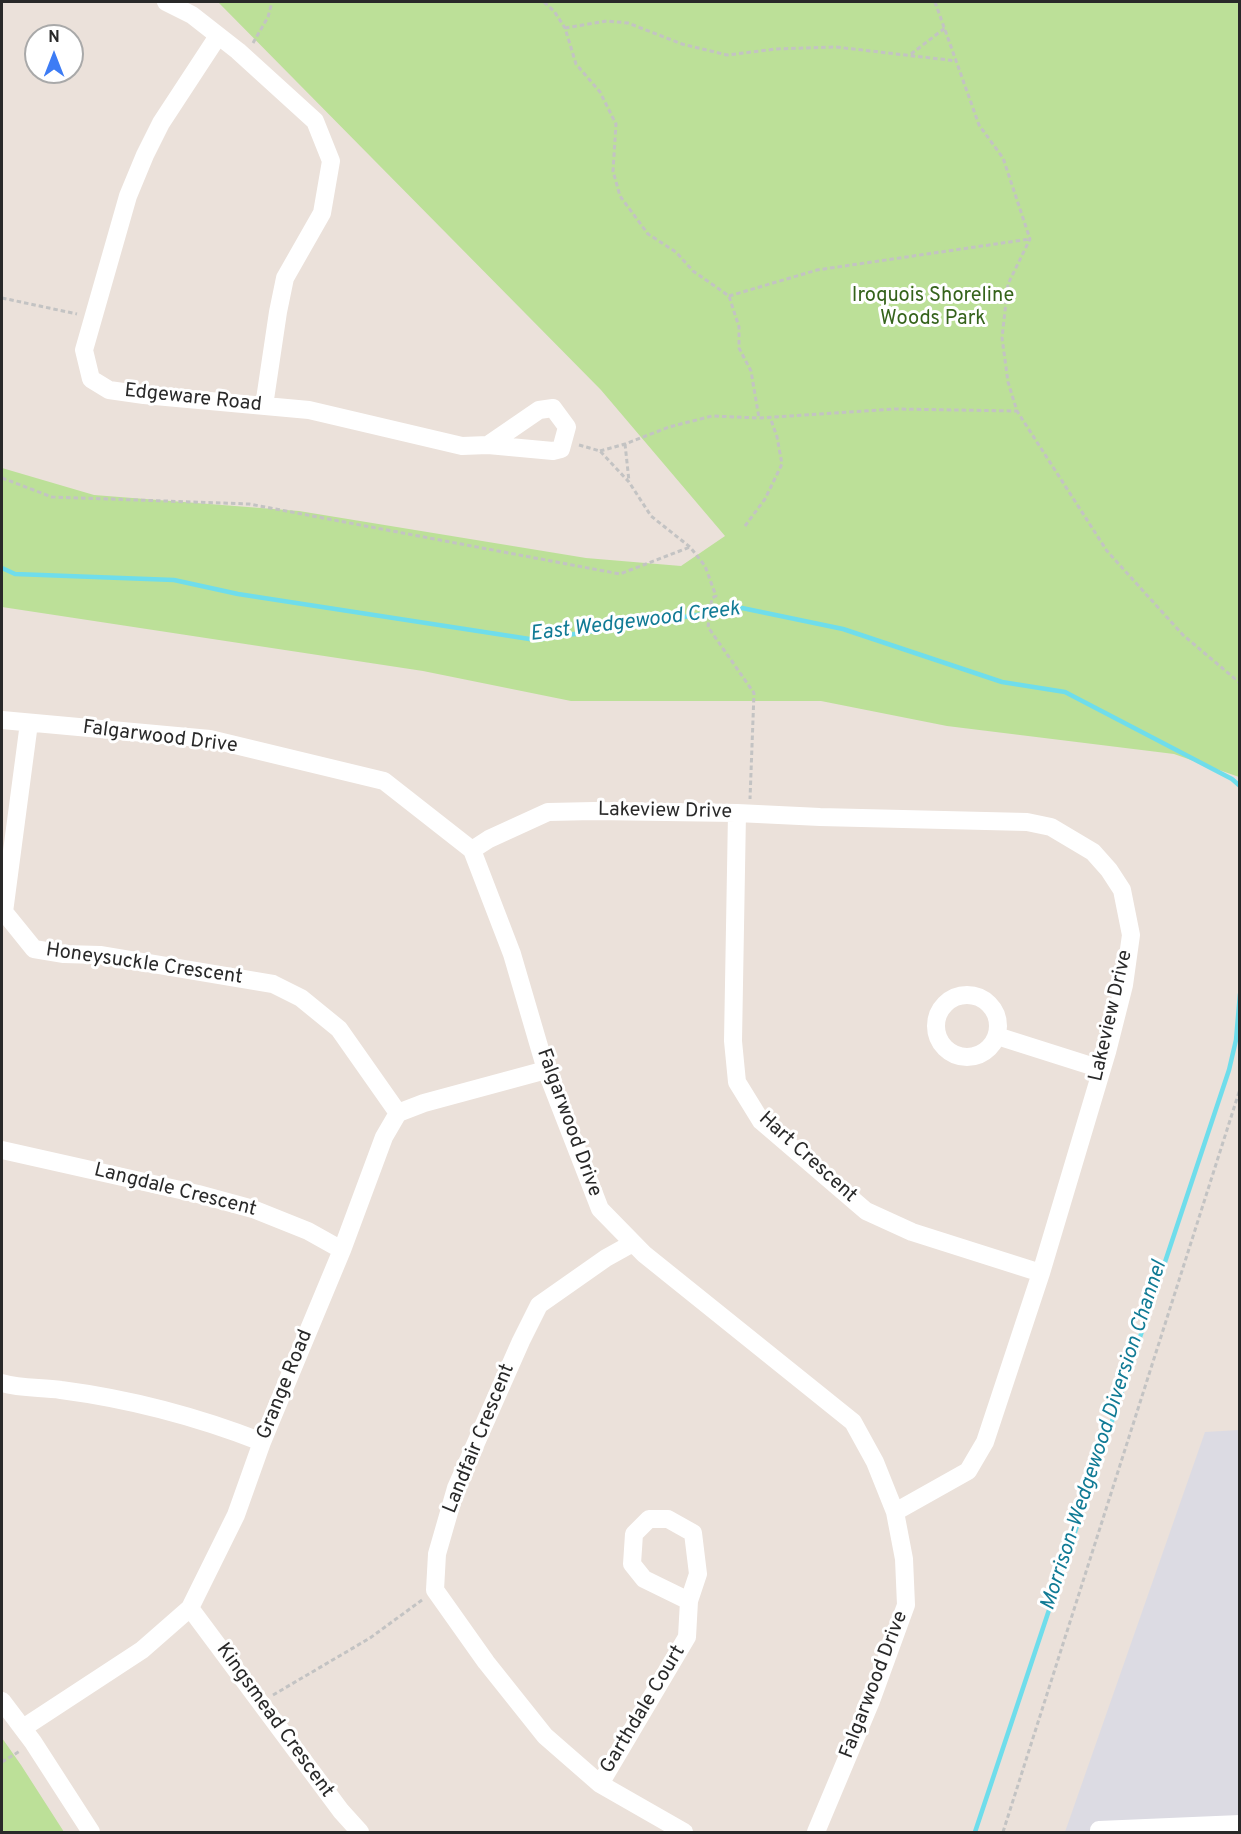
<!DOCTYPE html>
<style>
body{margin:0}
#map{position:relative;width:1241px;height:1834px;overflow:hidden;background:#ebe1da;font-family:Overpass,sans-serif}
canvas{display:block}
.frame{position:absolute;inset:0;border:3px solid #292929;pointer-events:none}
.north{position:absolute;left:24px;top:24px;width:60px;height:60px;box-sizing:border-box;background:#fff;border:2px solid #a9a9a9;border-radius:50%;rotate:0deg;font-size:16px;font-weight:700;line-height:24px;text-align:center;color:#292929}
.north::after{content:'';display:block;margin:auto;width:21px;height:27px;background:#3d7cf5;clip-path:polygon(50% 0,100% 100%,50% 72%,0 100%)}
</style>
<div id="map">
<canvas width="1241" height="1834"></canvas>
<div class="frame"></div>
<div class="north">N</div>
</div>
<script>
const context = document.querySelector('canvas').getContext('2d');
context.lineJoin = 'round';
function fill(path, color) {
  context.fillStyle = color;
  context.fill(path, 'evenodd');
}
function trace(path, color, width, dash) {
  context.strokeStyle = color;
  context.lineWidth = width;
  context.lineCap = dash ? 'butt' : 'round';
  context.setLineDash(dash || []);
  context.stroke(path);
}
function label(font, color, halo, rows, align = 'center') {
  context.font = font + ' Overpass,sans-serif';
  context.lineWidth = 6;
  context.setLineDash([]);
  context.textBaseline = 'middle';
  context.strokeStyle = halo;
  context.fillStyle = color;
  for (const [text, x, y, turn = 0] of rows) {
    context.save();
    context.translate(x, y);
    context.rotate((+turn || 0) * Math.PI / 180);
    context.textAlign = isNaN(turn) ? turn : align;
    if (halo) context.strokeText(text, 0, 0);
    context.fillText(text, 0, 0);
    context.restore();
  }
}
const industrial = new Path2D(`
 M1239,1430V1832H1065L1205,1432Z`);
const green = new Path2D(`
 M218,2H1239V777L1174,754L947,726L821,701H571L423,671L2,607V468L94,495L299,511L586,558L681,566L725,536L601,390Z
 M2,1738L21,1765L64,1832H2Z`);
const stream = new Path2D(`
 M2,568L15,574L174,580L238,594L536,640L742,608L843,629L1002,682L1065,692L1232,779L1240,786
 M975,1832L1229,1070L1236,1040L1240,994`);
const path = new Path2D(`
 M544,2L554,11L565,28L576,64L600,92L616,124L613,171L620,196L648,234L676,252L693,271L729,296L739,327V348L751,371L759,418
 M935,2L979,125L1003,158L1030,239L1008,284L1002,338L1008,382L1017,411L1107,551L1183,635L1240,683
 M565,28L607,21L628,23L682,44L727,55L776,49L836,47L957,61
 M253,43L268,17L272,2
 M911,54L945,28
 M729,296L817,270L1030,239
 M2,298L77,314
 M625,444L629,481
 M579,445L600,451L629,482L651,516L690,547L705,566L716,596L712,598L708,627L754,693L750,799
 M600,451L625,444L669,427L712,416L759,418L895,409L1017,411
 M2,478L52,497L249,504L620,574L690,547
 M745,526L765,499L782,464L777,437L770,417
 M273,1695L370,1638L422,1600
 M2,1762L20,1751
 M1003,1832L1240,1089`);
const minor = new Path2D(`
 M166,2L192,15L238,51L315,121L331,161L322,213L285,278L278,312L264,406
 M218,36L161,123L145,155L128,196L84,350L91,379L109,390L144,395L309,410L462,446L488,445L553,451L561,449L567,427L553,408L539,410L488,445
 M2,720L210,739L384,781L472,850L512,954L546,1070L600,1209L644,1254L853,1422L875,1462L895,1512L904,1559L906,1605L871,1701L816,1832
 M29,723L4,912L34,949L64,954L100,955L273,984L301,998L339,1029L398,1113
 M737,813L733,1041L737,1082L761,1121L866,1211L912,1232L1041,1273
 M472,850L489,839L548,812L594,811L737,813L820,817L1027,822L1051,827L1093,852L1109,870L1122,890L1131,935L1124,985L1107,1052L1041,1273L985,1442L968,1471L895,1512
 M936 1026a31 31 0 1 1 62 0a31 31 0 1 1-62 0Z
 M997,1036L1101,1069
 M2,1150L198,1194L253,1209L308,1231L342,1250
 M633,1243L606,1258L539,1305L521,1341L456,1488L437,1554L435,1590L486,1662L545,1736L600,1784L684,1832
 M2,1383C21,1389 42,1387 61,1390C130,1399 198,1417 262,1442
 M190,1608L341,1811L360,1832
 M2,1701L33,1742L91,1832
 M23,1728L142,1650L190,1608L236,1515L262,1442L342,1250L384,1137L398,1113L424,1103L546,1070
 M600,1784L687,1637L689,1601L698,1574L693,1533L668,1519H649L634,1534L632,1564L644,1579L689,1601
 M1099,1830L1240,1824`);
const parkNames = [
 ["Iroquois Shoreline",933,297],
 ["Woods Park",933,320]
];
const streetNames = [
 ["Edgeware Road",193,399,6],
 ["Falgarwood Drive",160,738,7],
 ["Lakeview Drive",665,812,1],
 ["Honeysuckle Crescent",144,965,8],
 ["Lakeview Drive",1112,1016,-77],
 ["Falgarwood Drive",568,1123,70],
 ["Hart Crescent",807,1158,42],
 ["Langdale Crescent",175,1191,14],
 ["Grange Road",286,1385,-68],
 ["Landfair Crescent",480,1439,-68],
 ["Falgarwood Drive",875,1685,-69],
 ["Garthdale Court",644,1710,-59],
 ["Kingsmead Crescent",274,1721,54]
];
const waterNames = [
 ["East Wedgewood Creek",635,623,-7],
 ["Morrison-Wedgewood Diversion Channel",1105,1436,-72]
];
fill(industrial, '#dcdbe3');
fill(green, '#bce098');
trace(stream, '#6fddeb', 4.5);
trace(path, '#c3c3c3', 3, [4.5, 3]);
trace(minor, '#fff', 18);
label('20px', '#35631b', '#fff', parkNames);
label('20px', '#292929', '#fff', streetNames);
label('italic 21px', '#117b95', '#fff', waterNames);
</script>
